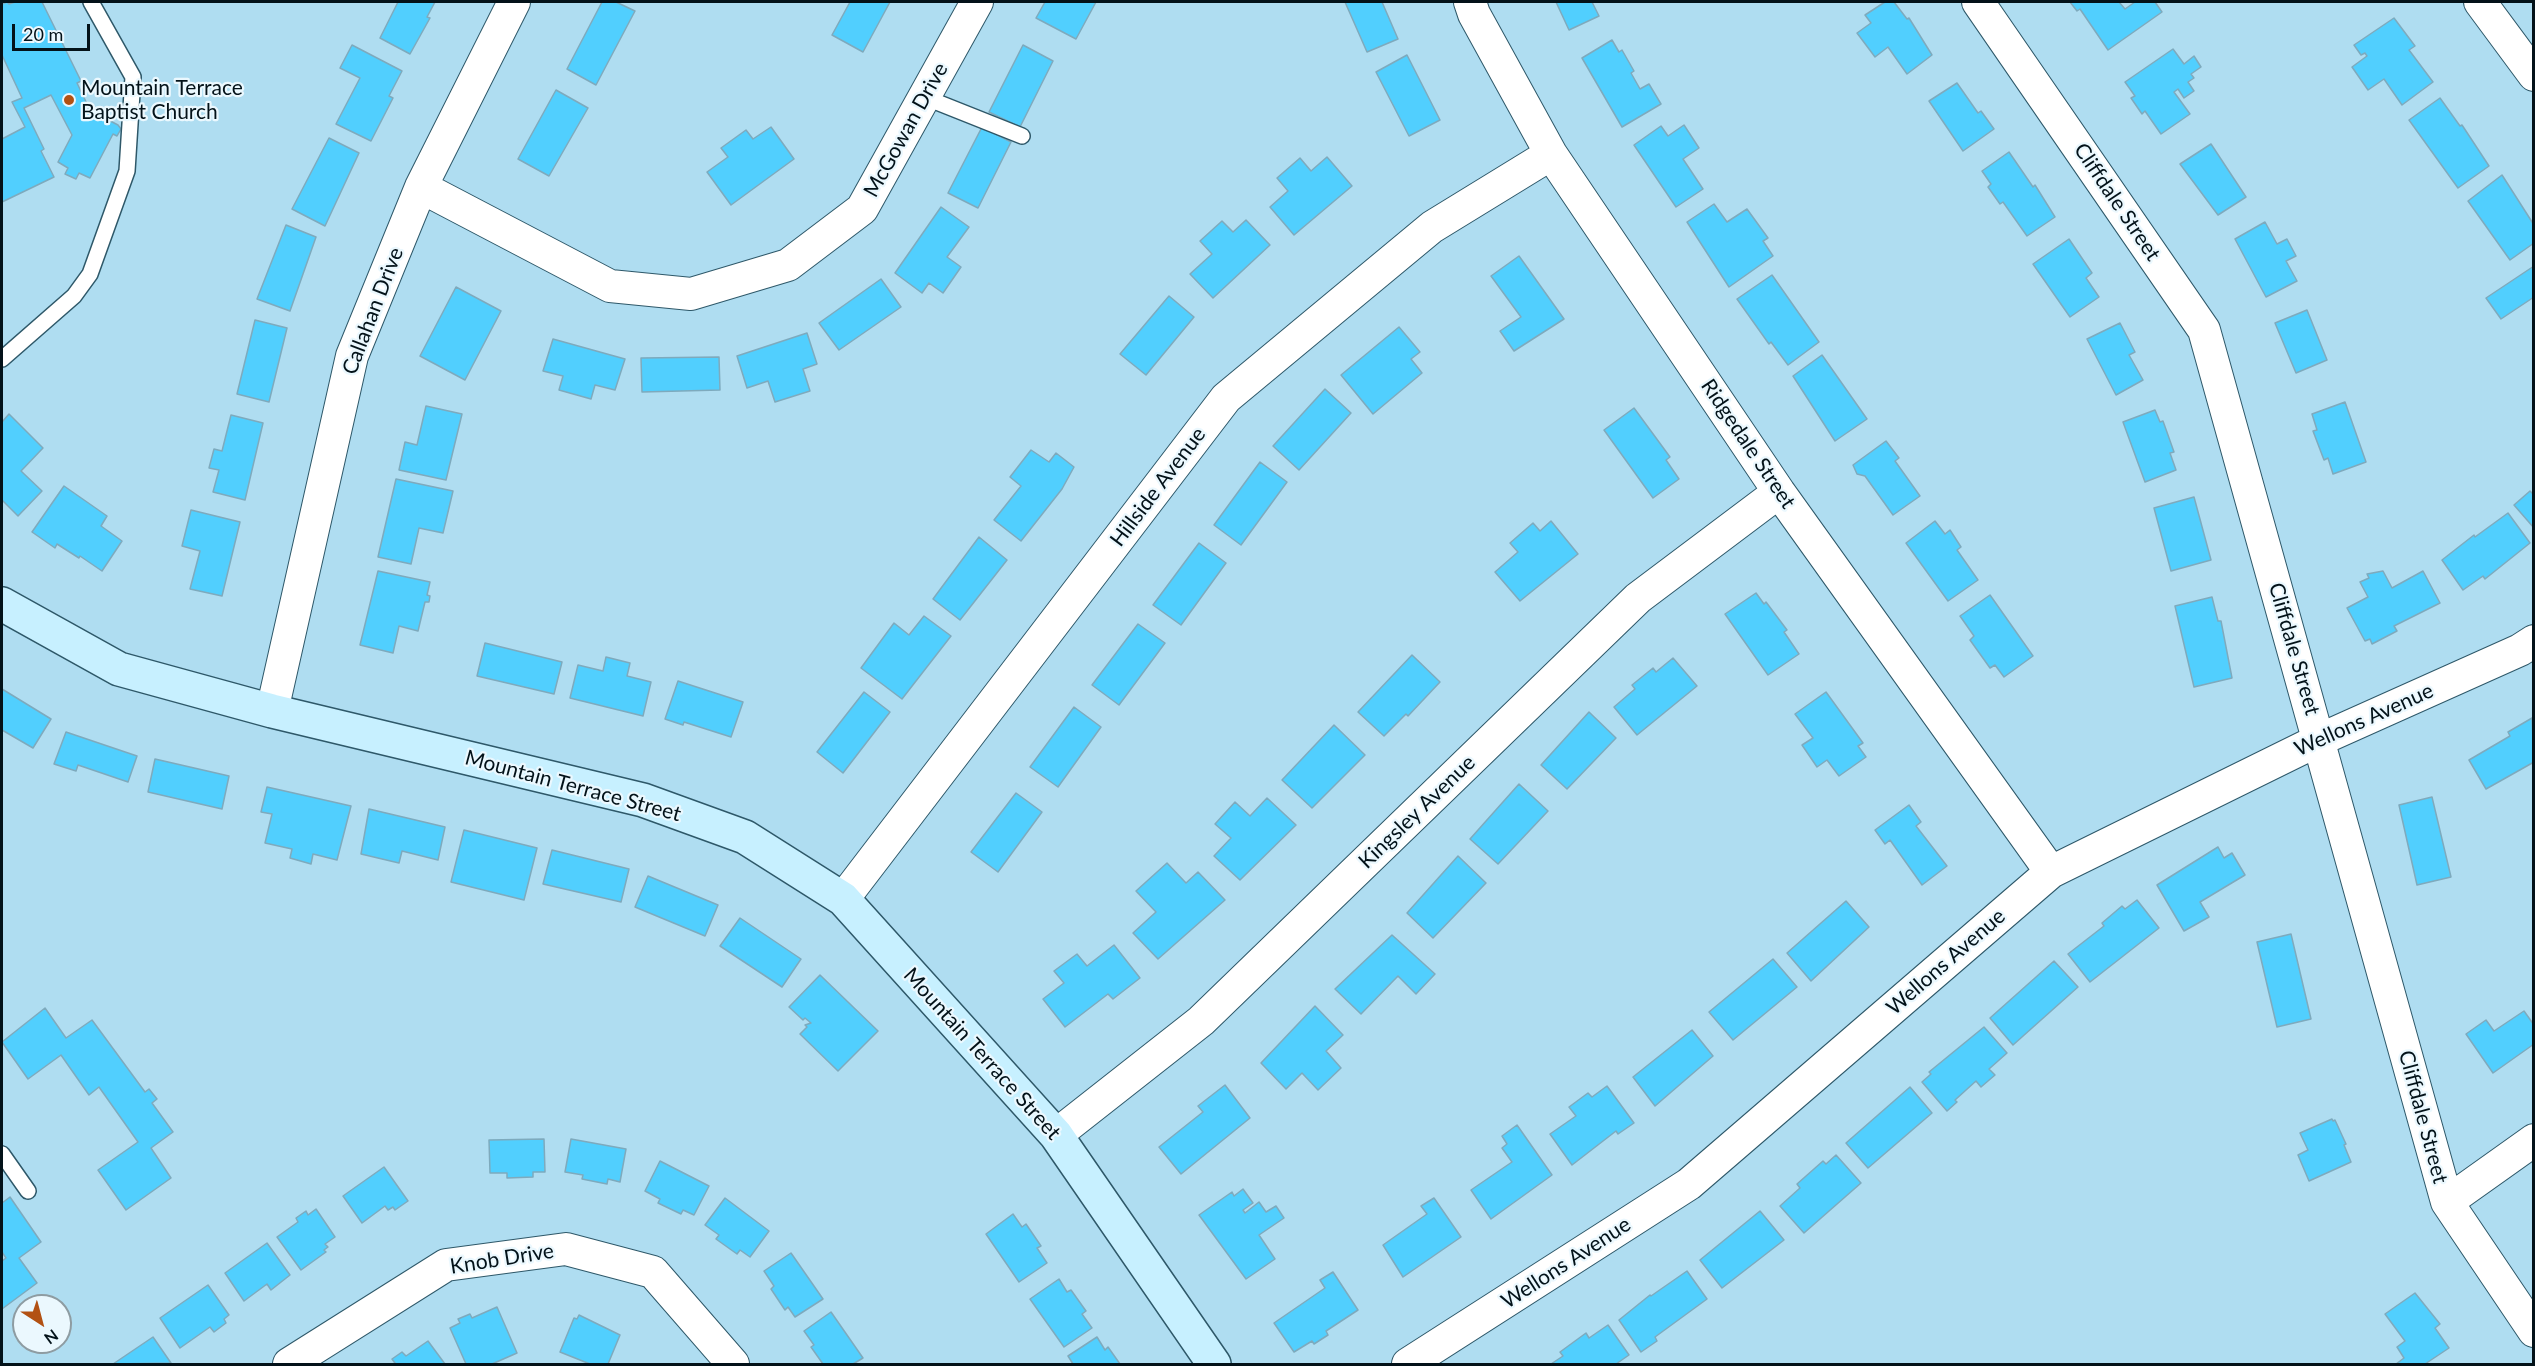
<!DOCTYPE html>
<style>
body{margin:0}
#map{position:relative;width:2535px;height:1366px;overflow:hidden;background:#afddf1;font-family:Lato,sans-serif}
canvas{display:block}
.frame{position:absolute;inset:0;border:3px solid #031219;pointer-events:none}
.north{position:absolute;left:12px;top:1294px;width:60px;height:60px;box-sizing:border-box;background:#ebf8fe;border:2px solid #8e9ca2;border-radius:50%;rotate:144deg;font-size:16px;font-weight:700;line-height:24px;text-align:center;color:#031219}
.north::after{content:'';display:block;margin:auto;width:21px;height:27px;background:#b25113;clip-path:polygon(50% 0,100% 100%,50% 72%,0 100%)}
.scale{position:absolute;left:12px;top:24px;width:78px;height:27px;box-sizing:border-box;border:3px solid #031219;border-top:0;padding-left:8px;font-size:18px;line-height:21px;white-space:nowrap;color:#031219;-webkit-text-stroke:4px #ebf8fe;paint-order:stroke}
</style>
<div id="map">
<canvas width="2535" height="1366"></canvas>
<div class="frame"></div>
<div class="north">N</div>
<div class="scale">20 m</div>
</div>
<script>
const context = document.querySelector('canvas').getContext('2d');
context.lineJoin = 'round';
function fill(path, color) {
  context.fillStyle = color;
  context.fill(path, 'evenodd');
}
function trace(path, color, width, dash) {
  context.strokeStyle = color;
  context.lineWidth = width;
  context.lineCap = dash ? 'butt' : 'round';
  context.setLineDash(dash || []);
  context.stroke(path);
}
function label(font, color, halo, rows, align = 'center') {
  context.font = font + ' Lato,sans-serif';
  context.lineWidth = 4.5;
  context.setLineDash([]);
  context.textBaseline = 'middle';
  context.strokeStyle = halo;
  context.fillStyle = color;
  for (const [text, x, y, turn = 0] of rows) {
    context.save();
    context.translate(x, y);
    context.rotate((+turn || 0) * Math.PI / 180);
    context.textAlign = isNaN(turn) ? turn : align;
    if (halo) context.strokeText(text, 0, 0);
    context.fillText(text, 0, 0);
    context.restore();
  }
}
const building = new Path2D(`
 M7,2L9,4L15,2H42L81,81L77,83L89,108L87,109L118,125L121,129L117,136L113,134L90,178L79,173L76,179L65,174L68,168L58,162L72,135L51,95L24,108L44,149L41,151L54,177L2,202V139L25,127L12,102L22,98L2,55V4Z
 M398,2H435L427,17L430,18L410,54L380,38Z
 M602,2H616L635,11L596,85L567,69Z
 M850,2H890L863,52L832,35Z
 M1045,2H1096L1076,39L1036,18Z
 M1345,2H1382L1398,39L1367,52Z
 M1556,2H1592L1599,16L1569,30Z
 M1885,2H1894L1907,19L1909,18L1932,55L1907,74L1888,47L1875,57L1857,33L1871,23L1865,15Z
 M2070,2H2119L2125,9L2135,2H2155L2162,12L2108,50L2080,9L2077,11Z
 M2394,18L2415,46L2409,50L2433,82L2402,105L2384,79L2368,90L2352,67L2367,56L2365,53L2361,55L2354,45Z
 M1612,40L1619,52L1622,50L1634,71L1631,73L1640,89L1649,84L1661,104L1622,127L1582,58Z
 M352,45L402,71L389,96L393,98L371,141L336,124L360,78L340,68Z
 M1023,45L1053,61L1020,127L989,112Z
 M2173,49L2184,64L2194,56L2201,67L2191,74L2194,78L2188,82L2194,91L2184,98L2178,89L2174,92L2190,114L2161,134L2145,111L2142,114L2131,98L2135,96L2125,82Z
 M1407,55L1440,120L1409,136L1376,72Z
 M1957,83L1978,113L1981,111L1994,129L1963,151L1929,101Z
 M556,90L588,108L549,176L518,159Z
 M2440,98L2460,126L2462,125L2489,166L2458,188L2409,120Z
 M1684,125L1699,148L1683,159L1703,189L1676,207L1634,145L1661,126L1668,136Z
 M771,127L794,159L731,205L707,172L728,157L721,148L746,130L753,139Z
 M982,127L1011,142L978,208L948,193Z
 M329,138L359,153L325,226L292,209Z
 M2211,144L2246,197L2218,215L2180,164Z
 M2009,152L2033,187L2035,185L2055,217L2027,236L2003,202L2000,204L1988,187L1991,184L1982,171Z
 M1327,157L1352,186L1294,235L1270,207L1288,191L1277,178L1300,158L1311,171Z
 M2502,175L2534,225V243L2510,260L2468,201Z
 M1714,204L1727,222L1747,209L1768,238L1763,241L1773,256L1729,287L1687,222Z
 M941,207L969,227L947,257L961,267L943,293L929,283L922,293L895,273Z
 M1246,220L1270,245L1213,298L1190,274L1212,254L1200,241L1222,221L1233,232Z
 M2265,222L2277,244L2287,239L2296,256L2286,261L2297,281L2266,297L2235,239Z
 M286,225L316,237L290,311L257,299Z
 M2069,239L2092,273L2086,278L2099,297L2070,317L2033,264Z
 M1519,256L1564,319L1514,351L1500,331L1521,317L1491,276Z
 M2534,266V297L2501,319L2486,298Z
 M1772,275L1819,342L1788,365L1771,342L1769,344L1737,299Z
 M881,279L901,307L839,350L819,323Z
 M456,287L501,311L465,380L420,356Z
 M1169,296L1194,317L1146,375L1120,354Z
 M2307,310L2327,360L2296,373L2275,323Z
 M255,320L287,328L269,402L237,394Z
 M2120,323L2135,352L2129,355L2143,380L2116,395L2087,339Z
 M1399,327L1420,352L1411,359L1422,373L1373,414L1341,375Z
 M807,333L817,364L803,369L810,391L775,402L768,381L747,388L737,356Z
 M553,339L625,359L615,390L595,385L591,399L559,390L563,376L543,371Z
 M1822,355L1867,419L1835,441L1793,376Z
 M719,357L720,390L642,392L641,358Z
 M1325,389L1351,413L1299,470L1273,446Z
 M2345,402L2366,462L2333,474L2328,458L2324,460L2313,431L2317,430L2312,414Z
 M426,406L462,414L446,480L399,470L405,442L417,445Z
 M1634,408L1670,457L1666,460L1679,479L1653,498L1604,430Z
 M2155,410L2160,422L2163,421L2174,452L2170,453L2176,470L2145,482L2123,422Z
 M9,414L43,448L21,471L42,491L18,516L2,500V422Z
 M231,415L263,423L245,500L213,492L219,470L209,468L214,449L222,451Z
 M1886,441L1899,458L1895,461L1920,496L1893,515L1865,476L1857,474L1853,465Z
 M1031,450L1049,462L1056,453L1074,467L1062,489L1021,541L994,520L1021,486L1010,477Z
 M1260,462L1287,482L1241,545L1214,525Z
 M396,479L453,491L443,533L419,528L411,564L378,557Z
 M64,486L107,516L101,526L122,541L102,571L80,556L79,558L57,544L55,548L32,532Z
 M2530,491L2534,495V528L2514,505Z
 M2194,497L2211,560L2171,571L2154,508Z
 M191,510L240,522L222,596L190,589L200,551L182,546Z
 M2508,513L2530,543L2485,579L2483,576L2463,590L2442,560L2474,535L2475,537Z
 M1551,521L1578,554L1520,601L1495,572L1518,552L1510,543L1533,523L1540,531Z
 M1935,521L1945,534L1950,530L1961,547L1957,550L1978,580L1948,601L1906,543Z
 M979,537L1007,560L960,620L933,599Z
 M1199,543L1226,563L1181,625L1153,605Z
 M378,571L430,582L427,595L430,596L429,602H425L418,631L399,626L393,653L360,645Z
 M2383,571L2392,588L2423,571L2440,603L2394,626L2397,631L2372,644L2370,639L2365,641L2347,608L2368,597L2360,582L2369,578L2367,574Z
 M1756,593L1764,604L1766,602L1787,630L1784,632L1799,654L1768,675L1725,614Z
 M1990,595L2033,656L2004,677L1995,665L1990,668L1970,640L1974,636L1960,616Z
 M2212,597L2218,621H2221L2232,678L2194,687L2175,606Z
 M924,616L951,636L902,699L861,668L894,623L909,635Z
 M1138,624L1165,643L1119,705L1092,685Z
 M485,643L562,662L554,694L477,676Z
 M1412,655L1440,682L1408,716L1406,714L1384,736L1358,712Z
 M606,657L630,663L627,676L651,682L643,716L570,698L578,665L603,671Z
 M1673,658L1697,686L1637,735L1614,707L1635,689L1632,685L1653,668L1656,672Z
 M678,681L743,702L731,737L684,722L683,725L665,719Z
 M2,689L51,719L33,748L2,730Z
 M864,692L890,712L843,773L817,752Z
 M1826,692L1863,743L1858,746L1866,757L1839,776L1827,760L1817,767L1802,745L1813,738L1795,714Z
 M1074,707L1101,727L1058,787L1030,767Z
 M1589,712L1616,738L1567,789L1541,765Z
 M2532,718L2534,762L2486,789L2469,760L2510,736L2508,732Z
 M1334,725L1365,755L1312,808L1282,780Z
 M66,732L137,756L128,782L78,765L76,771L54,764Z
 M155,759L229,776L222,809L148,792Z
 M1519,784L1548,811L1498,864L1470,839Z
 M267,787L351,806L337,860L313,854L311,864L290,858L292,849L265,843L272,814L261,812Z
 M1016,793L1042,812L998,872L971,852Z
 M2432,797L2451,877L2417,885L2399,805Z
 M1267,798L1296,825L1240,880L1214,856L1231,838L1215,824L1235,802L1250,816Z
 M1909,805L1921,822L1916,826L1947,866L1922,885L1890,840L1885,844L1875,830Z
 M369,809L445,827L438,860L402,851L399,863L361,854Z
 M464,830L537,848L524,900L451,882Z
 M2218,847L2224,858L2232,853L2245,875L2200,902L2209,917L2184,931L2157,885Z
 M552,850L629,869L621,902L543,884Z
 M1458,856L1486,883L1433,938L1407,913Z
 M1167,863L1186,883L1198,872L1225,900L1158,959L1133,933L1156,912L1136,891Z
 M648,876L718,905L705,936L635,907Z
 M2137,900L2159,928L2090,982L2068,954L2104,926L2102,923L2122,906L2125,909Z
 M1846,901L1869,927L1811,981L1787,953Z
 M740,918L801,959L782,987L720,946Z
 M2291,934L2311,1019L2277,1027L2257,942Z
 M1392,935L1435,974L1416,994L1398,976L1361,1014L1335,989Z
 M1114,945L1140,978L1113,999L1108,994L1065,1027L1043,999L1064,983L1054,971L1077,954L1087,966Z
 M1773,959L1797,987L1733,1040L1709,1012Z
 M2054,961L2078,987L2013,1045L1990,1018Z
 M820,975L878,1031L838,1071L800,1034L807,1027L805,1025L811,1023L805,1018L803,1020L789,1007Z
 M1315,1006L1343,1035L1326,1051L1341,1068L1318,1090L1302,1073L1286,1089L1261,1063Z
 M45,1008L66,1038L92,1020L145,1092L149,1089L157,1099L152,1103L173,1132L151,1148L171,1178L126,1210L98,1170L138,1142L99,1087L89,1095L61,1055L28,1079L2,1042Z
 M2524,1011L2534,1025V1044L2493,1073L2466,1034L2486,1020L2494,1031Z
 M1984,1027L2007,1053L1989,1069L1995,1075L1981,1087L1976,1081L1955,1100L1957,1102L1947,1111L1922,1082L1931,1074L1929,1072Z
 M1692,1030L1713,1056L1655,1106L1633,1077Z
 M1225,1085L1250,1118L1181,1174L1159,1147L1203,1112L1198,1106Z
 M1607,1086L1634,1123L1618,1134L1616,1131L1572,1165L1550,1134L1576,1116L1569,1107L1588,1093L1592,1097Z
 M1910,1087L1932,1113L1868,1168L1846,1143Z
 M2332,1119L2333,1121L2335,1120L2346,1144L2344,1145L2351,1162L2309,1181L2298,1155L2308,1150L2300,1133Z
 M1517,1125L1552,1175L1491,1219L1471,1190L1512,1162L1502,1148L1507,1144L1502,1136Z
 M544,1139L545,1172H533V1177L507,1178V1173H490L489,1140Z
 M571,1139L626,1149L620,1182L608,1179L607,1184L582,1179L583,1175L565,1172Z
 M1836,1155L1861,1183L1804,1233L1780,1206L1800,1188L1797,1184L1823,1161L1826,1164Z
 M660,1161L709,1186L694,1215L683,1210L681,1214L658,1203L660,1199L645,1191Z
 M384,1167L408,1201L395,1210L393,1207L388,1210L385,1206L362,1223L343,1196Z
 M1243,1189L1253,1203L1243,1210L1245,1213L1259,1202L1266,1212L1276,1206L1284,1218L1259,1235L1275,1259L1246,1279L1199,1215L1232,1192L1234,1196Z
 M10,1197L41,1242L19,1258L37,1283L2,1309V1261L6,1258L2,1252V1203Z
 M725,1198L769,1231L750,1257L740,1250L737,1254L716,1239L719,1235L705,1225Z
 M1434,1198L1461,1237L1403,1277L1383,1245L1427,1214L1421,1206Z
 M316,1209L335,1237L325,1244L328,1247L324,1250L326,1252L301,1270L277,1237L298,1222L296,1218L306,1211L308,1215Z
 M1760,1211L1784,1240L1722,1288L1700,1260Z
 M1013,1214L1022,1227L1026,1224L1041,1246L1037,1248L1047,1263L1019,1282L986,1234Z
 M267,1243L290,1275L271,1290L267,1284L244,1301L225,1273Z
 M791,1253L823,1299L795,1317L788,1307L785,1310L771,1289L774,1286L764,1271Z
 M1687,1271L1707,1299L1655,1337L1657,1341L1641,1352L1619,1320L1650,1295L1651,1296Z
 M1333,1272L1358,1310L1326,1331L1328,1335L1314,1344L1312,1341L1294,1352L1274,1323L1325,1288L1320,1280Z
 M1059,1279L1067,1292L1071,1290L1086,1311L1082,1314L1092,1328L1064,1347L1030,1299Z
 M208,1285L229,1315L224,1319L226,1323L214,1332L210,1327L180,1348L160,1318Z
 M2415,1293L2440,1324L2435,1328L2449,1348L2425,1364H2396L2404,1358L2397,1347L2405,1341L2385,1314Z
 M497,1307L517,1353L492,1364H466L450,1328L460,1323L458,1319L470,1314L472,1318Z
 M831,1312L863,1358L853,1364H823L811,1347L814,1345L804,1331Z
 M579,1315L620,1335L608,1364H590L560,1352L574,1318L577,1319Z
 M1608,1325L1629,1355L1616,1364H1551L1563,1356L1560,1352L1586,1333L1589,1338Z
 M153,1337L171,1363L113,1364Z
 M1097,1337L1105,1350L1108,1347L1120,1364H1073L1068,1356Z
 M428,1341L445,1364H393L395,1363L392,1359L402,1352L406,1356Z`);
const lane = new Path2D(`
 M924,97L1022,136
 M2,359L74,296L90,274L127,171L133,77L91,2
 M2,1154L28,1191`);
const street = new Path2D(`
 M1470,2L1474,14L1551,154L1779,492L2051,872
 M1978,2L2204,330L2447,1202L2534,1331
 M2480,2L2534,75
 M421,187L610,286L691,294L788,265L862,209L977,2
 M272,711L352,356L421,187L514,2
 M843,899L1226,398L1432,227L1551,154
 M1056,1135L1201,1021L1638,598L1779,492
 M2447,1202L2534,1140
 M289,1364L446,1265L566,1249L653,1272L733,1364
 M1408,1364L1689,1184L2051,872L2319,740L2520,650L2534,641`);
const secondary = new Path2D(`
 M2,604L119,669L272,711L643,800L745,837L843,899L1056,1135L1214,1364`);
const markers = [
 [69,100,6,"#b25113"]
];
const poiNames = [
 ["Mountain Terrace",81,88],
 ["Baptist Church",81,112]
];
const streetNames = [
 ["McGowan Drive",906,130,-61],
 ["Cliffdale Street",2117,202,56],
 ["Callahan Drive",373,311,-69],
 ["Ridgedale Street",1748,444,56],
 ["Hillside Avenue",1158,487,-53],
 ["Cliffdale Street",2294,649,74],
 ["Wellons Avenue",2364,720,-24],
 ["Mountain Terrace Street",573,786,15],
 ["Kingsley Avenue",1417,812,-44],
 ["Wellons Avenue",1946,962,-41],
 ["Mountain Terrace Street",982,1054,48],
 ["Cliffdale Street",2423,1117,75],
 ["Knob Drive",502,1259,-9],
 ["Wellons Avenue",1566,1263,-33]
];
fill(building, '#51cffe');
trace(building, '#7eaabd', 1.5);
trace(lane, '#2e5869', 18);
trace(street, '#2e5869', 34);
trace(secondary, '#2e5869', 36);
trace(lane, '#fff', 15);
trace(street, '#fff', 32);
trace(secondary, '#c7f0ff', 33);
for (const [x, y, r, color] of markers) {
  const dot = new Path2D();
  dot.arc(x, y, r, 0, 2 * Math.PI);
  context.fillStyle = color;
  context.fill(dot);
  trace(dot, '#ebf8fe', 2);
}
label('21px', '#031219', '#ebf8fe', poiNames, 'left');
label('21px', '#031219', '#ebf8fe', streetNames);
</script>
